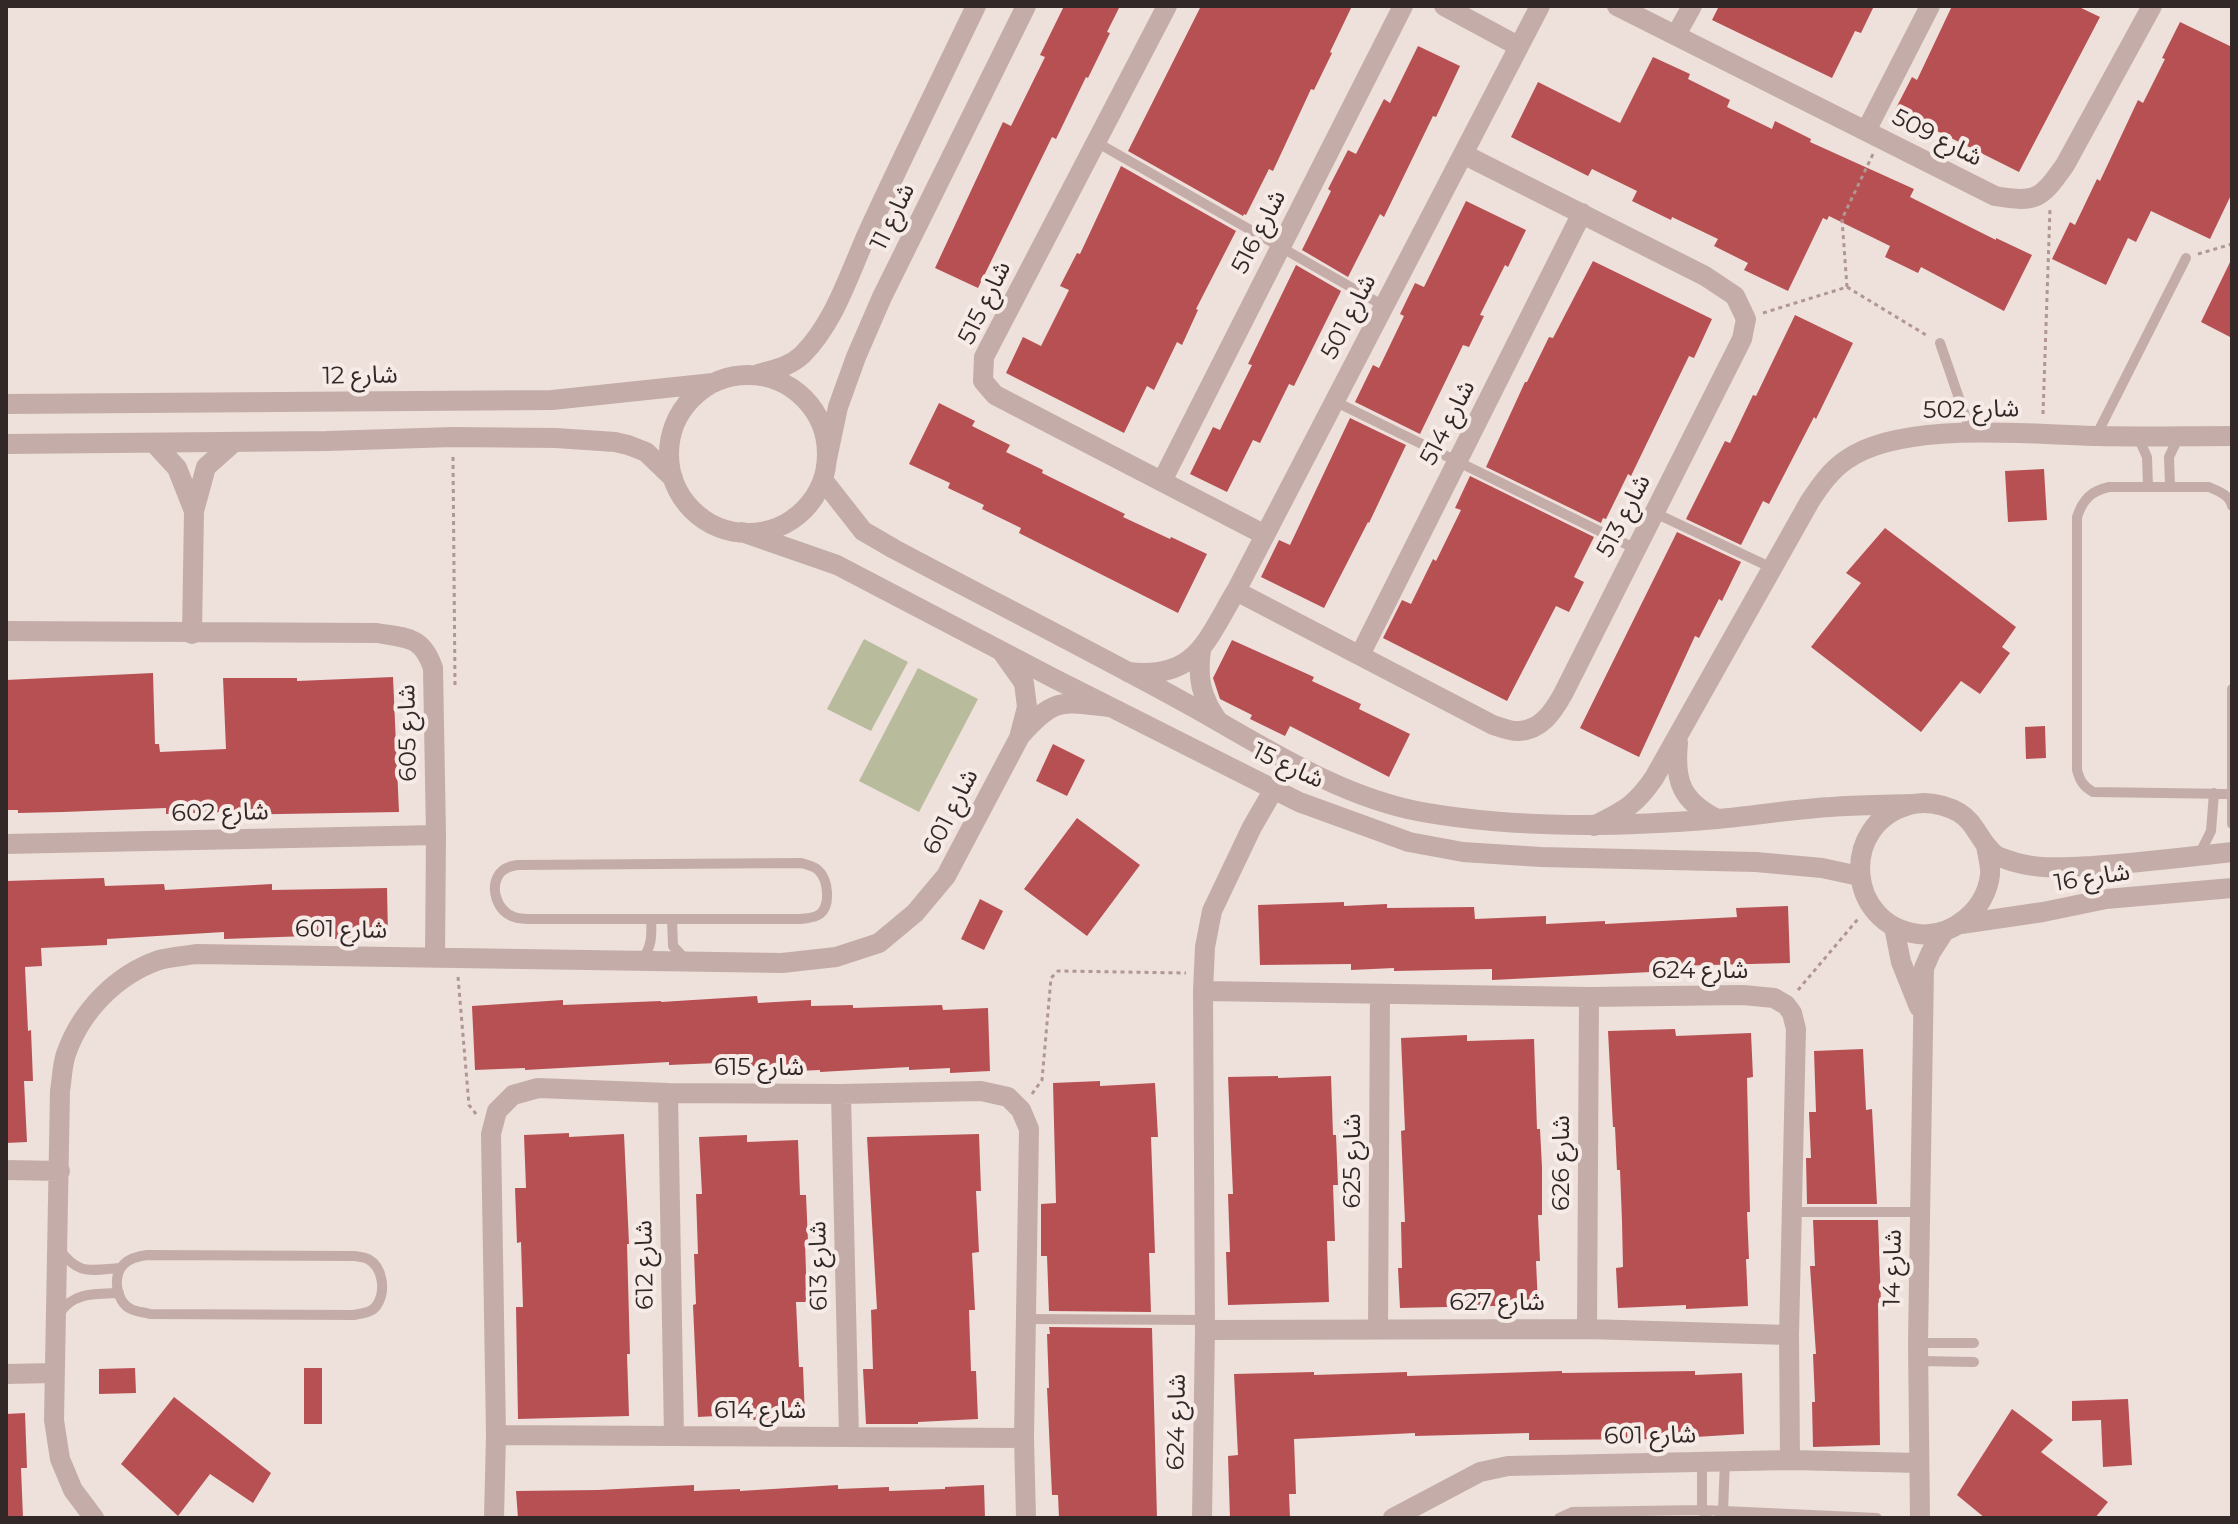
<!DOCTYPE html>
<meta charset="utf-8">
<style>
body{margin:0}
#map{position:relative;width:2238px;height:1524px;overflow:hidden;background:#eee0db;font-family:Montserrat,sans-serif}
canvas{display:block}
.frame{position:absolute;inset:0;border:8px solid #322827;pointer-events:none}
</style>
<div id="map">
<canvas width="2238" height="1524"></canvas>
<div class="frame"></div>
</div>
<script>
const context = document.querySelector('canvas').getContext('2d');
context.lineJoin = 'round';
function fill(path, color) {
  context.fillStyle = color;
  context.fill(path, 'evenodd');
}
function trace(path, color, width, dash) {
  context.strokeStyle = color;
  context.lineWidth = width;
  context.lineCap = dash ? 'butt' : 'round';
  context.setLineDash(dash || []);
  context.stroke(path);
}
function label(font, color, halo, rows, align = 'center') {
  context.font = font + ' Montserrat,"Noto Sans Arabic",sans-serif';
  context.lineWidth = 8;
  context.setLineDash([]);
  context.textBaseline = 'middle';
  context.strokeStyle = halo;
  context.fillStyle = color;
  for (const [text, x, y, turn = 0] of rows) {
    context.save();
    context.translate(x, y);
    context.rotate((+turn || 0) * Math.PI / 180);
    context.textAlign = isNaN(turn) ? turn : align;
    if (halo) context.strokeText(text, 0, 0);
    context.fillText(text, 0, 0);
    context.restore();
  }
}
const green = new Path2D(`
 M864,639L908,662L871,731L827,709Z
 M918,668L978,699L919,812L859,781Z`);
const building = new Path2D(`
 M1064,6H1120L1107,32L1110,33L1088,78L1086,77L1056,139L1052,137L978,288L935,268L1003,122L1011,126L1045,57L1040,55Z
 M1201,6H1352L1330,52L1332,53L1314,90L1311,89L1273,171L1269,169L1246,215L1244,214L1243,216L1128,151Z
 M1719,6H1874L1861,33L1855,31L1832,78L1712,20Z
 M1952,6H2077L2100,17L2019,172L1895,110L1912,77L1917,80Z
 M2180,22L2232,47V193L2210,239L2151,211L2136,242L2128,238L2106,285L2052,259L2070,222L2075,225L2097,179L2100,181L2138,100L2143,103L2165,59L2162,58Z
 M1418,46L1460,66L1436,117L1433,116L1384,217L1380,214L1348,277L1302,250L1331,191L1328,189L1348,150L1356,154L1384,99L1390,103Z
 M1653,57L1690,74L1688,79L1730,100L1727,107L1772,129L1775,121L1811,139L1810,142L1914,189L1910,197L1996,240V238L2032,255L2004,311L1921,267L1918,273L1885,257L1890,246L1829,216L1827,220L1823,218L1788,291L1744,270L1748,263L1714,246L1718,239L1672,217L1671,220L1632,201L1637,191L1592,169L1588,176L1511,137L1538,82L1620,123Z
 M1121,166L1236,231L1196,309L1198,310L1182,345L1177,342L1154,390L1147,386L1124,433L1006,373L1023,337L1041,346L1069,290L1060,286L1077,253L1080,254Z
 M1466,201L1526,230L1508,267L1505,265L1480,315L1484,316L1469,347L1463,345L1420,434L1355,402L1373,365L1379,368L1404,316L1400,314L1415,283L1424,287Z
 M2232,258V338L2201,322Z
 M1593,261L1712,319L1694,358L1689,356L1631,476L1628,474L1606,519L1603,518L1601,523L1486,467L1525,382H1527L1549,337L1553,338Z
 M1296,265L1341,291L1294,386L1289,384L1260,443L1253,440L1227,492L1190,474L1213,427L1220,430L1252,365L1248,364Z
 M1795,315L1853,343L1816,419L1814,417L1769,504L1763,501L1741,545L1686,519L1725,441L1730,443L1753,395L1756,396Z
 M939,403L975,421L972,426L1010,445L1006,452L1043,470L1042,473L1125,514L1123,517L1170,539L1171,537L1207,554L1178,613L1019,533L1021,528L982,509L984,505L948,488L950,483L909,464Z
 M1350,418L1406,445L1369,523L1368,522L1324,608L1261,577L1279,540L1290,545Z
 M2044,469L2047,520L2008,522L2005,471Z
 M1470,476L1594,537L1574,577L1584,582L1569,612L1556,606L1507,701L1383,638L1402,600L1411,604L1433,559L1436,561L1461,510L1455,508Z
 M1885,528L2016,627L2002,647L2010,653L1980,694L1961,681L1921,732L1811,647L1861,583L1846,573Z
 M1677,532L1741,562L1722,601L1719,599L1699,638L1695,636L1639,757L1580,728Z
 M1232,640L1314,677L1312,681L1361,704L1359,709L1410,734L1389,777L1290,726L1285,736L1250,719L1252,715L1220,699L1213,678Z
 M153,673L155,744H159L160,752L226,749L223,678H297V681L393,677L399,812L221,815V812L166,814V808L63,812L18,813V810H6V680Z
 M2045,726L2046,758L2026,759L2025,727Z
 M1053,744L1085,760L1067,796L1036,781Z
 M1077,818L1140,865L1087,936L1024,889Z
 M104,878L105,886L164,884L165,890L272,884V890L387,888L388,936L335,939V935L224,939V932L107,939V945L41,948L42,966L25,967L28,1031L31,1030L33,1081H24L27,1142L6,1143V881Z
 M980,899L1003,911L984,950L961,939Z
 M1344,902V906L1387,904V908L1474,907L1475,919L1546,916V924L1605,921V924L1737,917L1736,908L1788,906L1790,963L1671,966V971L1492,980V969L1394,971V968L1351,970V964L1260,965L1258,905Z
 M757,996L758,1003L811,1000V1006L853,1005V1008L942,1005L943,1010L988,1008L990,1071L950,1073V1068L909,1070V1067L820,1072V1070L774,1072V1065L719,1068L718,1063L669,1065V1062L525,1070V1068L475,1070L472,1006L563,1000V1005L661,1001V1002Z
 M1675,1029L1676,1036L1751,1033L1753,1077L1747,1078L1750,1212H1747L1749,1259H1746L1748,1306L1686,1309V1305L1618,1308L1616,1268L1623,1267L1622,1221L1620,1170H1617L1615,1127H1613L1608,1031Z
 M1467,1035V1041L1534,1039L1537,1129H1540L1542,1167V1215H1538L1540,1261H1536L1538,1305L1400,1308L1398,1268H1402L1401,1222H1405L1401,1131L1405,1130L1401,1038Z
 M1863,1049L1866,1110L1872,1109L1877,1204H1807L1806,1158H1811L1809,1112H1816L1814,1051Z
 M1278,1076V1078L1331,1076L1333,1135H1336L1338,1185H1333L1335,1241H1327L1329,1302L1228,1305L1226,1252H1230L1228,1194H1233L1228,1077Z
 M1100,1081V1086L1155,1083L1158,1137H1151L1155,1253H1149L1151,1312L1049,1311L1047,1256H1041V1204L1056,1203L1053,1083Z
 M569,1133V1137L624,1134L629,1244H627L630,1354H627L629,1416L518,1419L516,1307H523L521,1242L517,1243L515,1188H526L524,1135Z
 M979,1134L981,1191H976L979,1252L972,1253L975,1310H969L971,1371H976L978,1419L918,1422V1424H866L863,1369H873L871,1310L877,1309L867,1137Z
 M747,1135V1142L798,1140L800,1195H806L808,1242H805L807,1302H796L799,1367H803L805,1418L752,1420V1414L698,1417L693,1305L696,1304L694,1254H698L696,1194H702L699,1137Z
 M1813,1220H1878L1881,1303H1878L1880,1445L1813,1447L1812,1402H1815L1813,1354H1816L1810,1266H1815Z
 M1049,1327L1152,1328L1157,1518H1059L1058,1495H1052L1047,1388H1049L1047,1334H1050Z
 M135,1368L136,1393L99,1394V1369Z
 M304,1368H322V1424H304Z
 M1562,1371V1373L1695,1371V1375L1742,1373L1744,1434L1663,1439L1529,1440V1433L1415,1436V1433L1294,1439L1296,1494H1289L1290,1518H1230L1228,1456L1238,1455L1234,1374L1314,1372V1375L1407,1372V1376Z
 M174,1397L271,1473L253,1503L210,1474L178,1516L121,1464Z
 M2128,1399L2132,1465L2103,1467L2101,1420L2072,1421V1401Z
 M2012,1409L2053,1440L2041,1452L2108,1502L2095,1518H1985L1957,1495Z
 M25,1413L27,1468H21L23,1518H6V1414Z
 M694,1485V1491L740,1489V1491L838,1485V1489L889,1487V1491L945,1489V1487L984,1485L985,1518H518L516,1491L598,1490Z`);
const path = new Path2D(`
 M2198,254L2232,244
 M1847,287L1842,219L1873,154
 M1763,313L1847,287L1926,335
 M2043,414L2050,209
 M453,457L455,685
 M458,977L469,1105L476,1114
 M1798,990L1858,919
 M1032,1094L1042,1080L1051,978L1058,971L1186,973`);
const service = new Path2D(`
 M1096,142L1384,306
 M1940,343L1971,433
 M1334,401L1636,549
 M2096,436L2186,258
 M2138,437L2147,457L2148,487
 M2170,487L2169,457L2179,436
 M1655,513L1772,568
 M2232,689V824
 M2231,794L2093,792C2083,786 2080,781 2077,770V517C2083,499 2091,491 2109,487H2209C2218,491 2230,495 2232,506
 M2199,855L2211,831L2214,793
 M801,863C807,865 815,866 819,871C828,880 831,905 820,914C815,918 807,918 801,919H527C522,918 518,919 514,917C497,911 489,888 500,873C504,868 511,866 517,865Z
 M672,919L673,946L686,960
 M641,961C652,947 652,936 651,919
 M1792,1212H1920
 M59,1249C79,1276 90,1270 120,1268
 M147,1255L355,1256C359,1257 364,1257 368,1259C383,1267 386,1291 377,1305C372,1313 363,1313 354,1315L150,1314C144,1312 136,1312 131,1309C116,1302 112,1276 124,1264C130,1258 139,1256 147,1255Z
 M60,1313C73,1292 96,1294 119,1293
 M1026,1319L1205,1320
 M1918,1343H1974
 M1919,1361L1974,1362
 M1702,1461V1510L1707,1518
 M1559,1518L1572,1512L1702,1510L1877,1518
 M1719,1518L1723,1511L1725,1461`);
const minor = new Path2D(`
 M1167,6L984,357L983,381L995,395L1265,535
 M1444,6L1518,46
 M1617,6L1995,196C2037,203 2041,199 2065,165L2152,6
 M1676,35L1692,6
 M1866,131L1930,6
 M154,443L177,468L194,511
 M1162,481L1403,6
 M1236,591L1493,725C1500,727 1511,732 1519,731C1541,730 1553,712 1563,694L1742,339L1746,319L1735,296L1705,276L1463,154
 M6,631L377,633C407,638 422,636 433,668L436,835L435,958
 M192,634L194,511L206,467L234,442
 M1201,650C1197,678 1201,697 1218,721
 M1360,655L1582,213
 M1128,672C1196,680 1206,641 1236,591L1540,6
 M1021,735C1055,697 1061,702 1109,707
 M1678,743C1674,782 1682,801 1717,819
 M1594,826C1624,810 1634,807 1654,778L1810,501C1820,486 1830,471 1846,460C1902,420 2030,435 2098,436C2142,437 2187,436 2232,436
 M6,844L436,835
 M1203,991L1589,997L1743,995L1774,998L1786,1005L1792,1013L1796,1029L1789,1335L1790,1460
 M668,1093L674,1436
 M841,1094L849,1437
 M6,1170L60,1171
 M1378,1329L1380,994
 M1587,1329L1589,997
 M1205,1330L1587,1329L1789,1335
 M6,1374L55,1373
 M496,1435L1024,1438
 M94,1518L73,1490L60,1459L54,1420L60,1091C62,1079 62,1066 66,1054C81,1011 116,975 159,960C171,957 184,956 196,954L782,963L836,957L879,943L915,913L946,876L1019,738L1027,707L1024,683L1002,652
 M494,1518L496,1435L491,1134L497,1111L513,1095L538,1088L668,1093L841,1094L981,1091L1008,1097L1021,1110L1029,1129L1024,1438L1026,1518
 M1202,1518L1205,1330L1203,991L1205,947L1212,911L1252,827L1274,789
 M1393,1518L1480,1472L1508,1466L1790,1460L1919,1463`);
const tertiary = new Path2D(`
 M758,374C775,369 789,367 802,355C835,322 849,274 868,232C903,156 940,81 976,6
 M669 454a79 79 0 1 1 158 0a79 79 0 1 1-158 0Z
 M6,404L552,400L713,383
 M6,444L327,441L453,437L556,438L615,442L628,445L646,452L673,478
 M827,459L838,407L856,357L882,297L1026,6
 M823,480L863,531L894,549C990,600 1087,649 1182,701C1259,743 1335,796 1422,812C1519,829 1619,827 1717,819C1755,816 1793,809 1831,807C1857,805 1884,805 1910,804
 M742,532L837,565L1055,679L1299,802L1409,842L1463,852L1541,857L1756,862L1822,868L1859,876
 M1986,845C1987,854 1991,866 1990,875C1986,909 1953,938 1918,934C1846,925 1839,824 1909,805C1928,799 1958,807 1970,822C1979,833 1985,848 1997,856C2001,858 2009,860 2014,862C2042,870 2064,867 2092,866C2139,863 2186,857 2232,852
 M1961,924L2043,912L2106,899L2232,888
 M1894,927L1901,962L1919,1007
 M1920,1518L1918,1343L1924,968L1931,952L1944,932`);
const streetNames = [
 ["شارع 509",1937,138,27],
 ["شارع 11",893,217,-64],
 ["شارع 516",1259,232,-63],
 ["شارع 515",985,303,-64],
 ["شارع 501",1349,317,-63],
 ["شارع 12",360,376,-1],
 ["شارع 502",1971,410,-1],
 ["شارع 514",1448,423,-63],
 ["شارع 513",1624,516,-63],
 ["شارع 605",408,733,-91],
 ["شارع 15",1288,766,25],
 ["شارع 601",951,812,-63],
 ["شارع 602",220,813,-1],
 ["شارع 16",2092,878,-9],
 ["شارع 601",341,930,1],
 ["شارع 624",1700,971],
 ["شارع 615",759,1068],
 ["شارع 625",1353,1161,-90],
 ["شارع 626",1562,1163,-90],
 ["شارع 612",645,1265,-91],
 ["شارع 613",819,1266,-91],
 ["شارع 14",1893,1268,-89],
 ["شارع 627",1497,1303],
 ["شارع 614",760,1411],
 ["شارع 624",1177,1422,-89],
 ["شارع 601",1650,1436,-1]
];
fill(green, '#b9bb9d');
fill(building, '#b75053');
trace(path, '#b09793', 3, [4, 4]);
trace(service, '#c4ada8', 10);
trace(minor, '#c4ada8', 20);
trace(tertiary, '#c4ada8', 20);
label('24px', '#322827', '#f6ebe6', streetNames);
</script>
